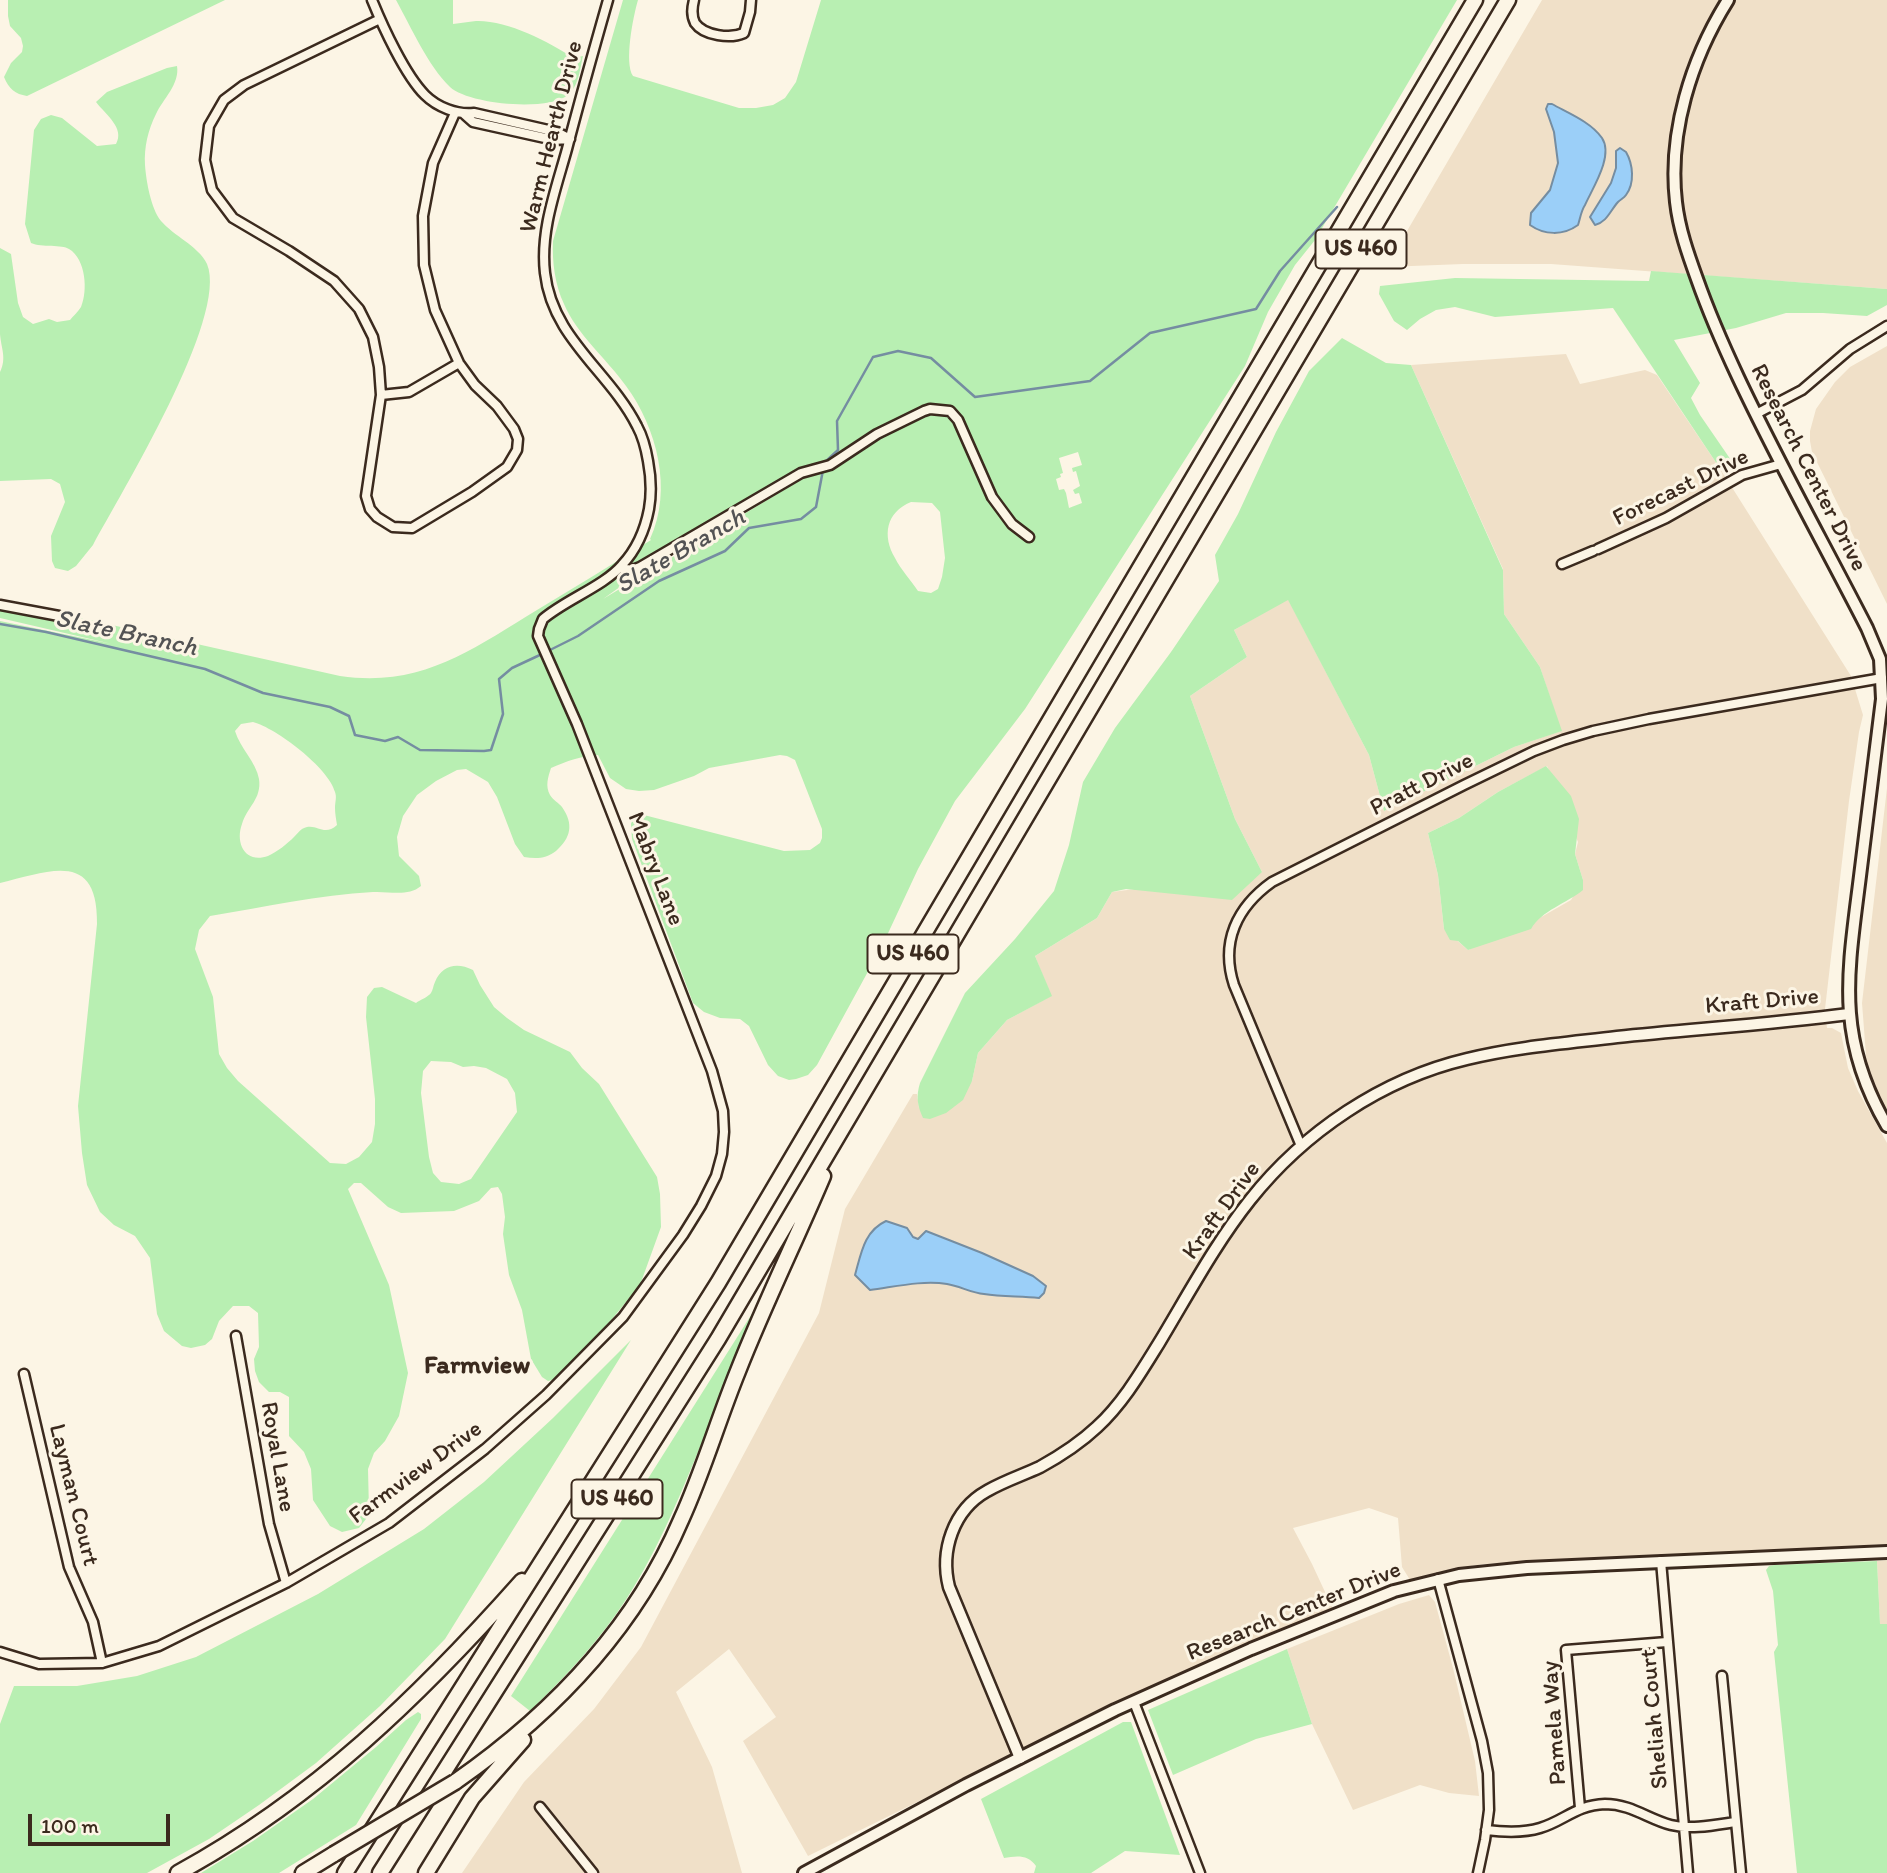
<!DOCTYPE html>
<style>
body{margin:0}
#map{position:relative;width:1887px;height:1873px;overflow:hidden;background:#fcf5e5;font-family:Itim,sans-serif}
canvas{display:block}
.scale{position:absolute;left:28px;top:1814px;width:142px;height:32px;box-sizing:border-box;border:4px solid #3b2a1e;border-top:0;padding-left:9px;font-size:21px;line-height:24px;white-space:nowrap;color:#3b2a1e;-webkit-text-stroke:5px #fcf5e5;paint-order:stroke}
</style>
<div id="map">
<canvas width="1887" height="1873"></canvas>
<div class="scale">100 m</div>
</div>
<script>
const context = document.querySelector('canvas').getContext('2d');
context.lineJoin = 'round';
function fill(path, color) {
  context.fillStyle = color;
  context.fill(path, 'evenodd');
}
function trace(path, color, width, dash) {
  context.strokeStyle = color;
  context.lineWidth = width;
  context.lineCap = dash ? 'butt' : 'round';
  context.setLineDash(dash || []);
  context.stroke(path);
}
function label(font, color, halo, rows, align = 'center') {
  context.font = font + ' Itim,sans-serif';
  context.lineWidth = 6;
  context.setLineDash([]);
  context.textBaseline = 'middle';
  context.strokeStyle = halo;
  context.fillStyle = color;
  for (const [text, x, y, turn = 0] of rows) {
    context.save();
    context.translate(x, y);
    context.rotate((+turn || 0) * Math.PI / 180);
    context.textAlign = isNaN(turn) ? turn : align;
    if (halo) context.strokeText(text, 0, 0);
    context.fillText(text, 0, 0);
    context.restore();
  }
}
const built = new Path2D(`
 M1542,0H1887V289L1551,264H1463L1386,267Z
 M1887,346V604L1812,452L1810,441V431L1816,409L1835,382L1850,367Z
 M1566,354L1580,384L1645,370L1657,375L1721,470L1851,676L1863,715L1859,732L1849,801L1825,1009L1827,1028H1832L1841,1033L1848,1068L1858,1091L1887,1143V1544L1639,1558L1484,1564L1452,1569L1410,1580L1402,1567L1398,1518L1369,1508L1293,1528L1312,1564L1333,1609L1126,1699L808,1856L743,1741L776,1717L729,1649L676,1692L712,1767L742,1873H462L524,1782L594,1709L641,1647L819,1313L845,1209L913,1094H917L919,1108L972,1081L978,1053L1007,1020L1051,996L1035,956L1097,918L1112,892L1262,872L1235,819L1190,696L1247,657L1234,630L1288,599L1369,755L1384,811L1514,747L1561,731L1540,667L1504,614L1503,569L1411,365ZM1547,766L1578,842L1575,854L1583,880L1571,900L1536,920L1468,950L1444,929L1438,875L1428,833L1459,818L1498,792Z
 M1887,788V1116L1877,1095L1867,1068L1862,1003Z
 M1887,1560V1624L1880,1625L1877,1561Z
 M1429,1595L1435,1602L1453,1668L1475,1761L1479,1796L1449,1793L1420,1785L1353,1810L1312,1724L1287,1649L1399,1604Z`);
const green = new Path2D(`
 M8,0H225L27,96C15,94 9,89 4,77L11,63L22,52L23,46L21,38L10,26L8,16Z
 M396,0H453V24C461,23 468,22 476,21C507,20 547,41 574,58L583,56C580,68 579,86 568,95C547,112 468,104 450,87C428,66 411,27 396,0Z
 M623,0H638C633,17 624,63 633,76L739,108H756L773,105L785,98L796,82L821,0H1457L1315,240L1295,265L1268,312L1245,366L1025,709L955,801L918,869L883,944L817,1065L808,1075L796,1079L789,1080L778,1076L768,1065L749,1026L740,1019L720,1018L704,1012L693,1003L632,839L631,824L633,817L640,814L784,851L810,850L820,843L822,838V829L795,760L787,756L780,755L709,768L694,776L654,790L639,791L626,789L610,778L598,755C581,756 567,761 551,768C548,777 545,786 550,795C553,800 559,803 562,807C574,824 571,838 556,851C546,859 536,859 524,857L515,844L497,797L488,782L466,769L457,770L436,781L417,795L403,816L397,837L399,856L419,876L421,886C408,897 389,891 373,892C319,895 264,907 210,916L199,930L195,949L213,997L219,1054L227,1068L238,1081L330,1163L346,1164L359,1157L372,1142L375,1124V1099L366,1017L367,997L374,988L382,987L416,1003C420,1000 428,997 431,993C433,990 433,986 435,982C442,965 457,962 473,970L480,985L494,1007L507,1018L524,1030L570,1052L582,1068L599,1084L657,1177L660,1194L661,1227L640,1285L603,1330L556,1379L548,1381L542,1377L531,1359L522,1310L509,1275L503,1234L505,1217L502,1194L498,1187L491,1188L479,1201L454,1211L401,1213L388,1207L361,1183H354L348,1189L389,1285L408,1373L399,1416L385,1441L374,1453L368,1469L369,1511L366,1519L359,1528L342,1532L330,1526L313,1500L311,1469L304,1452L289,1436V1397L280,1392H269L259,1382L255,1371L254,1359L259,1347L258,1313L249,1306H233L219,1321L212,1339L205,1345L191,1348L182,1346L164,1331L157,1314L150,1258L135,1236L114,1225L100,1212L87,1185L82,1153L78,1106L97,924C98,850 50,871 0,883V621L112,644L0,618V600L340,676C421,688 471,650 537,610C575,587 613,564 651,540L650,539C673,490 657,428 626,386C607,359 577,335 564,304C555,285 552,262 553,241ZM921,411L925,414L818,473L807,476L603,599L676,547L799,470L827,460L848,447ZM1078,452L1082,465L1072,468L1073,472L1076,471L1080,486L1073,490L1075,494L1079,493L1082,503L1069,508L1066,493L1064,489L1059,490L1056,479L1061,477L1060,474L1063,473L1059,458ZM911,502L932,503L940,512L945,558L942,577L938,589L931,593L918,591C911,580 901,570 895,558C882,536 886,512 911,502ZM253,722C276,728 329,768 335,792C337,797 335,802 335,808C335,813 336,819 337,825C323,838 316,821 302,829C299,831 297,834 294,837C287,844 277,852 268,856C245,864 235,843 242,824C247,807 262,799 259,779C256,762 240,748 235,731L241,724ZM431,1061L451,1062L463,1067L474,1066L486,1068L507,1079L515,1093L517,1112L471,1179L459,1184L441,1182L433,1173L429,1157L421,1093L423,1071Z
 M177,66C180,84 163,99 156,114C148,130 144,147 145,165C146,180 151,209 161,221C167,228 177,235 185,241C193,247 203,255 207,264C229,317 121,493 93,545L76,566L68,571L55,568L52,561L51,536L65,502L60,484L51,479L0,481V372C7,358 1,348 0,334C0,306 0,277 0,248L11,254L18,303L23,317L33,324L49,319L57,322L70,320C73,316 78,312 81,307C88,291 86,259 69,249C62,244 42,248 31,243L25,224L34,130L41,119L51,115L62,118L97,146L116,144C125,128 106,115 96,102L107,92L167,68Z
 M1651,271L1887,289V305L1867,316L1823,313H1786L1736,328L1674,340L1700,383L1691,398L1700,415L1733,463L1729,469L1721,470L1613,308L1495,317L1455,307L1436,310L1420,319L1407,330L1394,321L1379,294L1380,286L1455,278L1649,281Z
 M1342,338L1386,363L1411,365L1503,570L1504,614L1540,667L1562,731L1514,747L1384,811L1369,755L1288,600L1234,630L1247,657L1190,696L1235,819L1262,872L1232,900L1126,889L1112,892L1097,918L1035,956L1052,996L1007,1020L978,1053L972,1081L963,1100L946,1113L930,1119L923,1118C917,1105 916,1096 920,1083L965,993L1015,939L1054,891L1069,845L1083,782L1115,728L1171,652L1219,581L1215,555L1238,514L1276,432L1309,371Z
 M1546,766L1571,796L1579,819L1575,854L1583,880V890C1567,903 1541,911 1531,929L1468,950L1458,941L1450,940L1444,929L1438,875L1428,833L1459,818L1498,792Z
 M765,1293C745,1338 726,1384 707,1430C683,1488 661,1545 627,1598C600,1640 566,1676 530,1711L511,1696Z
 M631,1340L445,1639L380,1706L316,1763L259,1805L209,1839L147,1873H0V1724L14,1686H77L137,1676L196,1657L318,1594L424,1529L484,1482L553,1418Z
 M1877,1561L1880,1624H1887V1873H1797L1774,1652L1778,1645L1773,1591L1766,1570L1769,1566L1775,1565Z
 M1287,1649L1312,1724L1256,1739L1173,1775L1148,1710Z
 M418,1712L421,1714V1719L356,1825L279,1873H201L253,1841L313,1799L376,1747L406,1720Z
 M1123,1722H1131L1180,1855L1125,1851L1091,1873H1034L1036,1866C1028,1854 1016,1856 1004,1858L981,1799Z`);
const water = new Path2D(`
 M1548,104H1552C1568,113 1591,122 1602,138C1614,156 1592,189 1585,205C1581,211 1580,219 1578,225C1563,236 1544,235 1530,225L1531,213L1550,190L1558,163L1554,132L1546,109Z
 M1620,148L1626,152C1633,164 1635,183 1626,195C1624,198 1621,199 1618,202C1610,211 1607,222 1595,225L1590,217L1611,183L1616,168V151Z
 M886,1221L907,1228L913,1237L918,1239L926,1231L982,1253L1033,1276L1046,1286L1044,1293L1039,1298C1020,1296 1002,1297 984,1294C971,1293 960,1286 947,1284C922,1280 894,1287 870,1290L855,1275C861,1254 864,1231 886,1221Z`);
const stream = new Path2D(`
 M824,463L838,450L837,421L873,357L898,351L931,358L975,397L1090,381L1150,333L1256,309L1280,271L1337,207
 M0,624L46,632L205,669L263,693L330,707L349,716L355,735L385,741L398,737L420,750L484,751L491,750L503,714L499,679L512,668L542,654
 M548,651L578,636L659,581L725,551L749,528L801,519L816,507L823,470`);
const minor = new Path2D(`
 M372,0C383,27 405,75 425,95C437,107 457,115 474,113L557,132L570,139
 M694,0C692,8 691,15 695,23C704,36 731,39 744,33L750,12L751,0
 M380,19L244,85L224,100L209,126L205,160L212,190L233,218L289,251L334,281L359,309L373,337L379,367L381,395L366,496L370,509L377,517L393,527L412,528L472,492L507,467L517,450L518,439L514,429L497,406L475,385L459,363L435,310L424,265L423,216L433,163L455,113
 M464,114L473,122L554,140L568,139
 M381,395L409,392L459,363
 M1756,414L1802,390L1850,349L1887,326
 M1598,549L1666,518L1742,475L1781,464
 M1562,564L1593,551
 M620,568L632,570L640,567L801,473L830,465L877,434L924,411L930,409L950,411L958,420L992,497L1012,524L1029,537
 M0,605L59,616
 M1301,1146L1234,985C1220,942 1237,907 1272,882L1464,785L1534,751L1563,740L1593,731L1649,719L1882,678
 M236,1336L269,1524L286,1583
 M24,1374L69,1567L93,1622L102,1663
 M1661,1561L1688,1873
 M1438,1579L1482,1741L1488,1773L1489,1810L1485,1840L1478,1873
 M0,1652L39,1664L102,1663L159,1646L286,1583L389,1523L485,1449L546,1395L623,1317L683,1235L701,1206L716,1176L722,1154L724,1132L723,1111L712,1071L577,724L538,636L539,629L543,619C565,600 604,586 622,565C637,549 645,530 649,509C652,492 651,477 648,461C646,449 643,437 637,426C610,372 552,338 545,273C540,231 556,189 567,149C580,99 594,49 608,0
 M1722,1676L1741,1873
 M1134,1702L1200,1873
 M540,1807L593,1873
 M1580,1808L1566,1650L1667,1642
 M1486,1830C1503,1832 1524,1833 1540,1828C1564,1821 1576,1805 1605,1804C1631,1804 1648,1819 1671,1825C1691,1830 1715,1825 1735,1822`);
const tertiary = new Path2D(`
 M1020,1758L949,1587C940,1551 953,1510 987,1491C1004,1481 1023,1475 1040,1467C1060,1456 1080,1443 1097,1427C1123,1403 1141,1372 1159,1343C1188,1295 1215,1244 1250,1200C1304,1132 1382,1079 1467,1059C1516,1047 1567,1043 1617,1037C1694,1029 1772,1024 1849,1014`);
const secondary = new Path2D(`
 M1728,0C1691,59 1668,133 1676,202C1679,229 1688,254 1697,279C1709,313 1723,345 1738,377C1778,462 1824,544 1867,628L1880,659L1882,699C1875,755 1868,811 1861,868C1849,968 1833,1034 1887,1126
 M804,1873L966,1785L1115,1710L1251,1649L1394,1591L1459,1575L1527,1568L1887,1552`);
const motorway = new Path2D(`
 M455,1782C551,1715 634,1630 681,1520C703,1472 718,1420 738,1371C764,1305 795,1242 823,1176
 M178,1873C315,1798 419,1697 522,1581
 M303,1873L334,1854
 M345,1873L718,1283L1475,0
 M380,1873L718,1339L1508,0
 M426,1873L472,1798L523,1740`);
const motorwayBridge = new Path2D(`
 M334,1854L455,1782`);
const shields = [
 [1361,249,91],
 [913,954,91],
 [617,1499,91]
];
const shieldNames = [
 ["US 460",1361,249],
 ["US 460",913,954],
 ["US 460",617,1499]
];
const streetNames = [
 ["Warm Hearth Drive",552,137,-76],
 ["Research Center Drive",1808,468,63],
 ["Forecast Drive",1681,488,-26],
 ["Pratt Drive",1422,785,-27],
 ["Mabry Lane",655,869,69],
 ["Kraft Drive",1762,1002,-5],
 ["Kraft Drive",1222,1211,-54],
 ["Royal Lane",277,1457,80],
 ["Farmview Drive",416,1473,-36],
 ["Layman Court",73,1495,76],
 ["Research Center Drive",1294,1612,-22],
 ["Sheliah Court",1655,1719,-95],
 ["Pamela Way",1555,1723,-94]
];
const waterNames = [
 ["Slate Branch",681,552,-30],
 ["Slate Branch",126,634,12]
];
const neighbourhoodNames = [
 ["Farmview",477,1366]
];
fill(built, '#f0e0c8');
fill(green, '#b8efb2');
fill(water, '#9bcff8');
trace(water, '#758da1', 2);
trace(stream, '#758da1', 2.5);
trace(minor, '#3b2a1e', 13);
trace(tertiary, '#3b2a1e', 15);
trace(secondary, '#3b2a1e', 16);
trace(motorway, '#3b2a1e', 19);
trace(minor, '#fcf5e5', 8);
trace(tertiary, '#fcf5e5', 10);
trace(secondary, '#fcf5e5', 10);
trace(motorway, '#fcf5e5', 14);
trace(motorwayBridge, '#3b2a1e', 19, []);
trace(motorwayBridge, '#fcf5e5', 14);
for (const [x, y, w] of shields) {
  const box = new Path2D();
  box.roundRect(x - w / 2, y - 19.5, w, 39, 5);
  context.fillStyle = '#fcf5e5';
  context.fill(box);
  trace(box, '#3b2a1e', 2);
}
label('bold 23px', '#3b2a1e', null, shieldNames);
label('24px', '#3b2a1e', '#fcf5e5', streetNames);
label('italic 26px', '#535354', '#fcf5e5', waterNames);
label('bold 26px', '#3b2a1e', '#fcf5e5', neighbourhoodNames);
</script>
